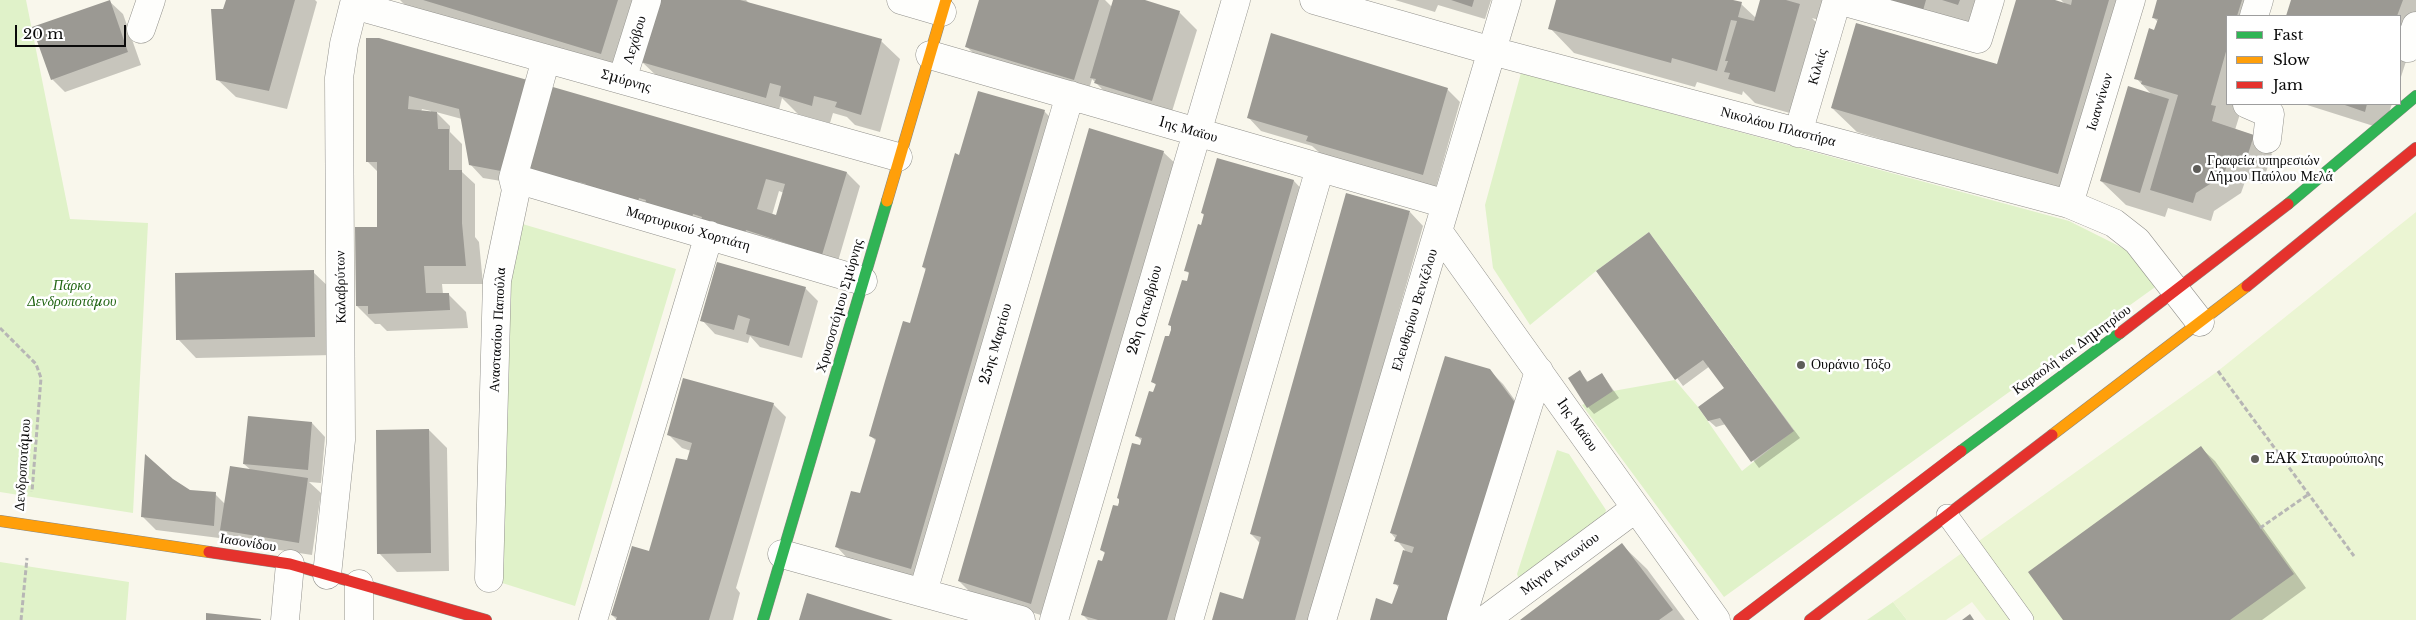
<!DOCTYPE html>
<meta charset="utf-8">
<style>
body{margin:0}
#map{position:relative;width:2416px;height:620px;overflow:hidden;background:#f9f7ec;font-family:"Libre Baskerville",serif}
canvas{display:block}
.legend{position:absolute;left:2226px;top:15px;width:175px;height:90px;box-sizing:border-box;background:#fff;border:1px solid #9d9d9d;margin:0;padding:6px 9px;list-style:none;font-size:15px;color:#0a0a0a}
.legend li{display:flex;align-items:center;gap:10px;height:25px}
.legend b{width:25px;border:1px solid #9d9d9d}
.scale{position:absolute;left:15px;top:25px;width:111px;height:22px;box-sizing:border-box;border:2px solid #0a0a0a;border-top:0;padding-left:6px;font-size:15px;line-height:18px;white-space:nowrap;color:#0a0a0a;-webkit-text-stroke:4px #fff;paint-order:stroke}
</style>
<div id="map">
<canvas width="2416" height="620"></canvas>
<ul class="legend">
<li><b style="height:6px;background:#30b455"></b>Fast</li>
<li><b style="height:6px;background:#ff9f0a"></b>Slow</li>
<li><b style="height:6px;background:#e5322d"></b>Jam</li>
</ul>
<div class="scale">20 m</div>
</div>
<script>
const context = document.querySelector('canvas').getContext('2d');
context.lineJoin = 'round';
function fill(path, color) {
  context.fillStyle = color;
  context.fill(path, 'evenodd');
}
function trace(path, color, width, dash) {
  context.strokeStyle = color;
  context.lineWidth = width;
  context.lineCap = dash ? 'butt' : 'round';
  context.setLineDash(dash || []);
  context.stroke(path);
}
function label(font, color, halo, rows, align = 'center') {
  context.font = font + ' "Libre Baskerville",serif';
  context.lineWidth = 5;
  context.setLineDash([]);
  context.textBaseline = 'middle';
  context.strokeStyle = halo;
  context.fillStyle = color;
  for (const [text, x, y, turn = 0] of rows) {
    context.save();
    context.translate(x, y);
    context.rotate((+turn || 0) * Math.PI / 180);
    context.textAlign = isNaN(turn) ? turn : align;
    if (halo) context.strokeText(text, 0, 0);
    context.fillText(text, 0, 0);
    context.restore();
  }
}
const green = new Path2D(`
 M0,0H26L70,219L148,223L133,513L0,492Z
 M1521,73L2069,221L2129,251L2158,285L1724,597L1582,405L1613,391L1675,380L1698,407L1742,471L1794,430L1649,232L1596,271L1530,325L1493,268L1485,205Z
 M519,223L676,269L575,606L496,581L504,301Z
 M1557,450L1569,454L1606,510L1604,517L1520,582L1517,574Z
 M0,562L129,582L126,620H0Z
 M1893,602L1907,620H1867Z`);
const pitch = new Path2D(`
 M2416,212V620H1986L1972,602L1946,620H1907L1893,602L2218,371Z`);
const shadow = new Path2D(`
 M228,0H315L317,2L287,109L236,97L217,79L224,10Z
 M400,0H641L620,71L408,8Z
 M662,0H746L751,5L881,41L900,59L880,132L855,125L847,117L833,113L830,123L798,114L782,98L779,110L661,80L642,62Z
 M980,0H1105L1112,7L1114,0H1140L1179,12L1197,30L1170,118L1114,101L1092,79L1088,93L991,71L966,46Z
 M1395,0H1491L1485,19L1438,5L1435,12Z
 M1558,0H1729L1741,4L1756,18L1761,0H1832L1826,22L1812,18L1824,30L1800,116L1755,103L1743,91L1742,95L1697,82L1695,87L1574,53L1550,28Z
 M1876,0H1991L1983,29Z
 M2017,0H2050L2066,5L2061,0H2141L2082,198L1857,132L1832,108L1998,66Z
 M2158,0H2260L2265,16H2227V104H2243L2235,130L2253,136L2272,154L2262,184L2246,179L2241,193L2214,211L2211,221L2168,208L2165,217L2126,205L2101,181L2152,95L2136,78L2158,22L2153,17Z
 M2293,0H2416V45L2409,52L2400,80V16H2288Z
 M109,1L123,14L141,65L65,92L52,79Z
 M367,39L547,87L847,173L860,186L836,268L519,184L483,178L470,164L462,119L436,112L450,126V132L462,144V172L475,184V237L479,242L483,284H442L443,294H448L466,312L468,328L387,331L380,324H375L357,306L379,227L378,172L367,161ZM422,109L431,111V112H421ZM779,191L784,193L777,216L772,215Z
 M1447,89L1460,102L1436,187L1321,154L1312,146L1261,131L1248,117Z
 M2304,104H2392L2383,129Z
 M1044,111L1057,124L924,582L849,560L836,546L861,495L877,442L871,436L911,324L926,270L923,267Z
 M1163,152L1177,165L1044,616L972,594L959,581Z
 M1218,160L1294,181L1307,195L1184,620H1088L1083,615L1106,554L1101,550L1142,441L1137,436L1157,386L1153,382L1169,337L1172,327L1170,325L1187,282L1190,274L1186,271L1202,227L1205,216L1202,213Z
 M1410,212L1423,226L1311,620H1213L1244,601L1260,543L1251,534Z
 M1649,234L1800,438L1759,468L1726,424L1716,427L1708,420L1726,388L1710,366L1683,386L1598,272Z
 M313,272L332,290L333,355L196,358L178,339Z
 M805,288L818,301L802,358L760,347L750,336L748,343L715,334L702,320Z
 M1489,370L1503,384L1528,418L1465,620H1371L1393,605L1399,588L1395,583L1405,550L1391,533Z
 M1580,372L1589,383L1602,374L1619,398L1594,414L1588,407Z
 M773,404L786,417L736,588L740,593L733,620H617L612,615L654,554L688,462L691,451L682,448L669,435Z
 M249,418L312,423L325,437L321,483L309,482L321,493L312,555L234,543L227,535V539L156,530L143,517L172,480L189,491L215,494L225,504L252,471L244,464Z
 M429,430L447,448L449,571L397,572L379,553Z
 M2201,448L2215,461L2306,588L2262,620H2064Z
 M1622,545L1647,569L1685,620H1523Z`);
const building = new Path2D(`
 M110,0L128,52L51,80L32,27Z
 M226,0H295L269,91L216,80L211,9H223Z
 M423,0H618L601,54Z
 M660,0H740L882,39L861,115L835,107L837,102L814,96L812,106L779,96L781,86L770,83L766,98L641,62Z
 M979,0H1099L1074,80L965,47Z
 M1113,0H1145L1180,11L1152,101L1094,83L1096,79L1090,78Z
 M1451,0H1474L1472,7Z
 M1556,0H1733L1742,2L1738,17L1754,21L1760,0H1786L1800,4L1775,92L1728,79L1730,73L1724,72L1728,61H1725L1737,21L1731,20L1717,71L1672,58L1671,63L1548,29Z
 M1880,0H1926L1922,14Z
 M1942,0H1960L1958,5Z
 M2016,0H2055L2071,5L2072,0H2109L2058,174L1831,108L1856,23L1997,64Z
 M2157,0H2242L2237,16H2227V48L2211,105L2216,106L2212,121L2254,135L2244,167L2228,161L2224,175L2196,193L2193,203L2150,190L2178,95L2141,84L2142,81L2134,79L2149,28L2154,30L2158,19L2152,18Z
 M2291,0H2403L2397,16H2286Z
 M1271,33L1448,88L1423,175L1306,141L1308,136L1247,118Z
 M366,38H379L531,81L506,172L469,165L459,109L409,96L408,109L437,112L438,129H449V170H462V223L466,266H424L426,293H449L450,310L368,314V306H356L355,227H377V162H366Z
 M546,85L847,172L822,255L746,230L744,237L700,224L702,217L693,214L691,221L644,206L646,200L639,198L637,205L584,191L586,184L579,182L577,190L521,173ZM766,179L785,184L776,215L757,209Z
 M2128,86L2169,99L2140,193L2100,181Z
 M978,91L1045,110L911,569L835,547L851,491L860,493L876,439L869,436L885,381L903,321L910,323L926,268L922,267L955,153L959,155Z
 M2342,104H2367L2365,112Z
 M1089,128L1164,151L1031,604L958,581Z
 M1217,158L1294,180L1167,620H1098L1081,615L1098,560L1102,561L1105,552L1100,550L1113,505L1118,506L1119,503V499L1117,498L1132,443L1140,445L1142,438L1135,436L1149,391L1153,392L1156,384L1151,382L1165,336H1169L1171,330V326L1168,325L1182,280L1187,281L1188,277L1189,272L1184,271L1198,224L1201,225L1204,214L1201,213Z
 M1346,193L1410,211L1295,620H1212L1220,592L1243,599L1261,537L1250,534Z
 M1649,232L1794,431L1751,462L1720,418L1708,421L1698,407L1724,388L1703,360L1675,380L1596,271Z
 M717,262L806,287L789,346L746,334L750,319L738,315L734,330L700,321Z
 M314,270L315,337L176,340L175,273Z
 M1445,356L1490,369L1516,404L1448,620H1370L1376,598L1392,604L1399,585L1393,584L1403,550L1412,553L1414,547L1394,541L1397,535L1390,533Z
 M1580,370L1587,382L1602,373L1613,391L1587,408L1568,378Z
 M683,378L774,403L709,620H616L617,617L611,615L632,546L649,551L676,458L687,460L692,443L667,435Z
 M248,416L312,422L308,470L243,464Z
 M429,429L431,553L377,554L376,430Z
 M2201,446L2294,574L2230,620H2063L2028,572Z
 M145,454L173,479L190,490L216,492L214,526L141,517Z
 M230,466L308,478L299,543L220,530Z
 M1622,543L1673,610L1659,620H1520Z
 M807,593L893,620H799Z
 M206,613L261,619V620H206Z
 M1970,614L1974,620H1962Z`);
const path = new Path2D(`
 M0,328L36,364L41,378L32,492
 M2218,371L2354,556
 M2260,528L2309,494
 M21,620L27,558`);
const lane = new Path2D(`
 M1947,515L2023,620`);
const street = new Path2D(`
 M901,0L942,12
 M1314,0L1492,51L2069,204L2114,223L2137,241L2200,322
 M1838,0L1978,39L1990,0
 M354,5L898,157
 M2254,16L2259,0
 M141,29L151,0
 M2408,48L2416,26
 M930,55L1446,204
 M622,80L647,0
 M2247,104L2270,114L2267,139
 M1798,133L1837,0
 M513,178L863,281
 M2069,204L2131,0
 M1438,231L1716,620
 M782,554L1021,620
 M327,575L341,440L339,78L344,44L355,0
 M489,578L497,281L516,190L513,178L546,59
 M923,592L1070,95
 M285,620L290,564
 M359,620V584
 M593,620L709,235
 M1054,620L1236,0
 M1189,620L1320,168
 M1322,620L1507,0
 M1461,620L1539,371
 M1485,620L1636,508`);
const fast = new Path2D(`
 M2288,204L2416,96
 M1961,451L2120,333
 M763,620L887,201`);
const slow = new Path2D(`
 M887,201L946,0
 M2052,435L2247,286
 M0,521L209,552`);
const jam = new Path2D(`
 M2247,286L2416,148
 M2120,333L2288,204
 M209,552L290,564L486,620
 M1739,620L1961,451
 M1810,620L2052,435`);
const markers = [
 [2197,169,5,"#5e5d59"],
 [1801,365,5,"#5e5d59"],
 [2255,459,5,"#5e5d59"]
];
const streetNames = [
 ["Λεχόβου",635,40,-73],
 ["Κιλκίς",1818,67,-74],
 ["Σμύρνης",626,81,16],
 ["Ιωαννίνων",2100,102,-73],
 ["Νικολάου Πλαστήρα",1778,127,15],
 ["1ης Μαϊου",1188,130,16],
 ["Μαρτυρικού Χορτιάτη",688,229,16],
 ["Καλαβρύτων",341,287,-91],
 ["Χρυσοστόμου Σμύρνης",840,306,-74],
 ["28η Οκτωβρίου",1145,310,-74],
 ["Ελευθερίου Βενιζέλου",1415,310,-73],
 ["Αναστασίου Παπούλα",498,330,-87],
 ["25ης Μαρτίου",996,344,-74],
 ["Καραολή και Δημητρίου",2072,350,-36],
 ["1ης Μαϊου",1577,425,55],
 ["Δενδροποτάμου",23,465,-86],
 ["Ιασονίδου",248,543,9],
 ["Μίγγα Αντωνίου",1560,564,-37]
];
const poiNames = [
 ["Γραφεία υπηρεσιών",2207,161],
 ["Δήμου Παύλου Μελά",2207,177],
 ["Ουράνιο Τόξο",1811,365],
 ["EAK Σταυρούπολης",2265,459]
];
const parkNames = [
 ["Πάρκο",72,286],
 ["Δενδροποτάμου",72,302]
];
fill(green, '#e0f2c9');
fill(pitch, '#ebf5d3');
fill(shadow, '#0003');
fill(building, '#9b9993');
trace(lane, '#92918c', 22);
trace(street, '#92918c', 29);
trace(fast, '#888782', 12);
trace(slow, '#888782', 12);
trace(jam, '#888782', 12);
trace(path, '#b7b6b5', 3, [5, 2.5]);
trace(lane, '#fefefc', 21);
trace(street, '#fefefc', 28);
trace(fast, '#30b455', 11);
trace(slow, '#ff9f0a', 11);
trace(jam, '#e5322d', 11);
for (const [x, y, r, color] of markers) {
  const dot = new Path2D();
  dot.arc(x, y, r, 0, 2 * Math.PI);
  context.fillStyle = color;
  context.fill(dot);
  trace(dot, '#fff', 2);
}
label('14px', '#0a0a0a', '#fff', streetNames);
label('14px', '#0a0a0a', '#fff', poiNames, 'left');
label('italic 14px', '#236615', '#fff', parkNames);
</script>
